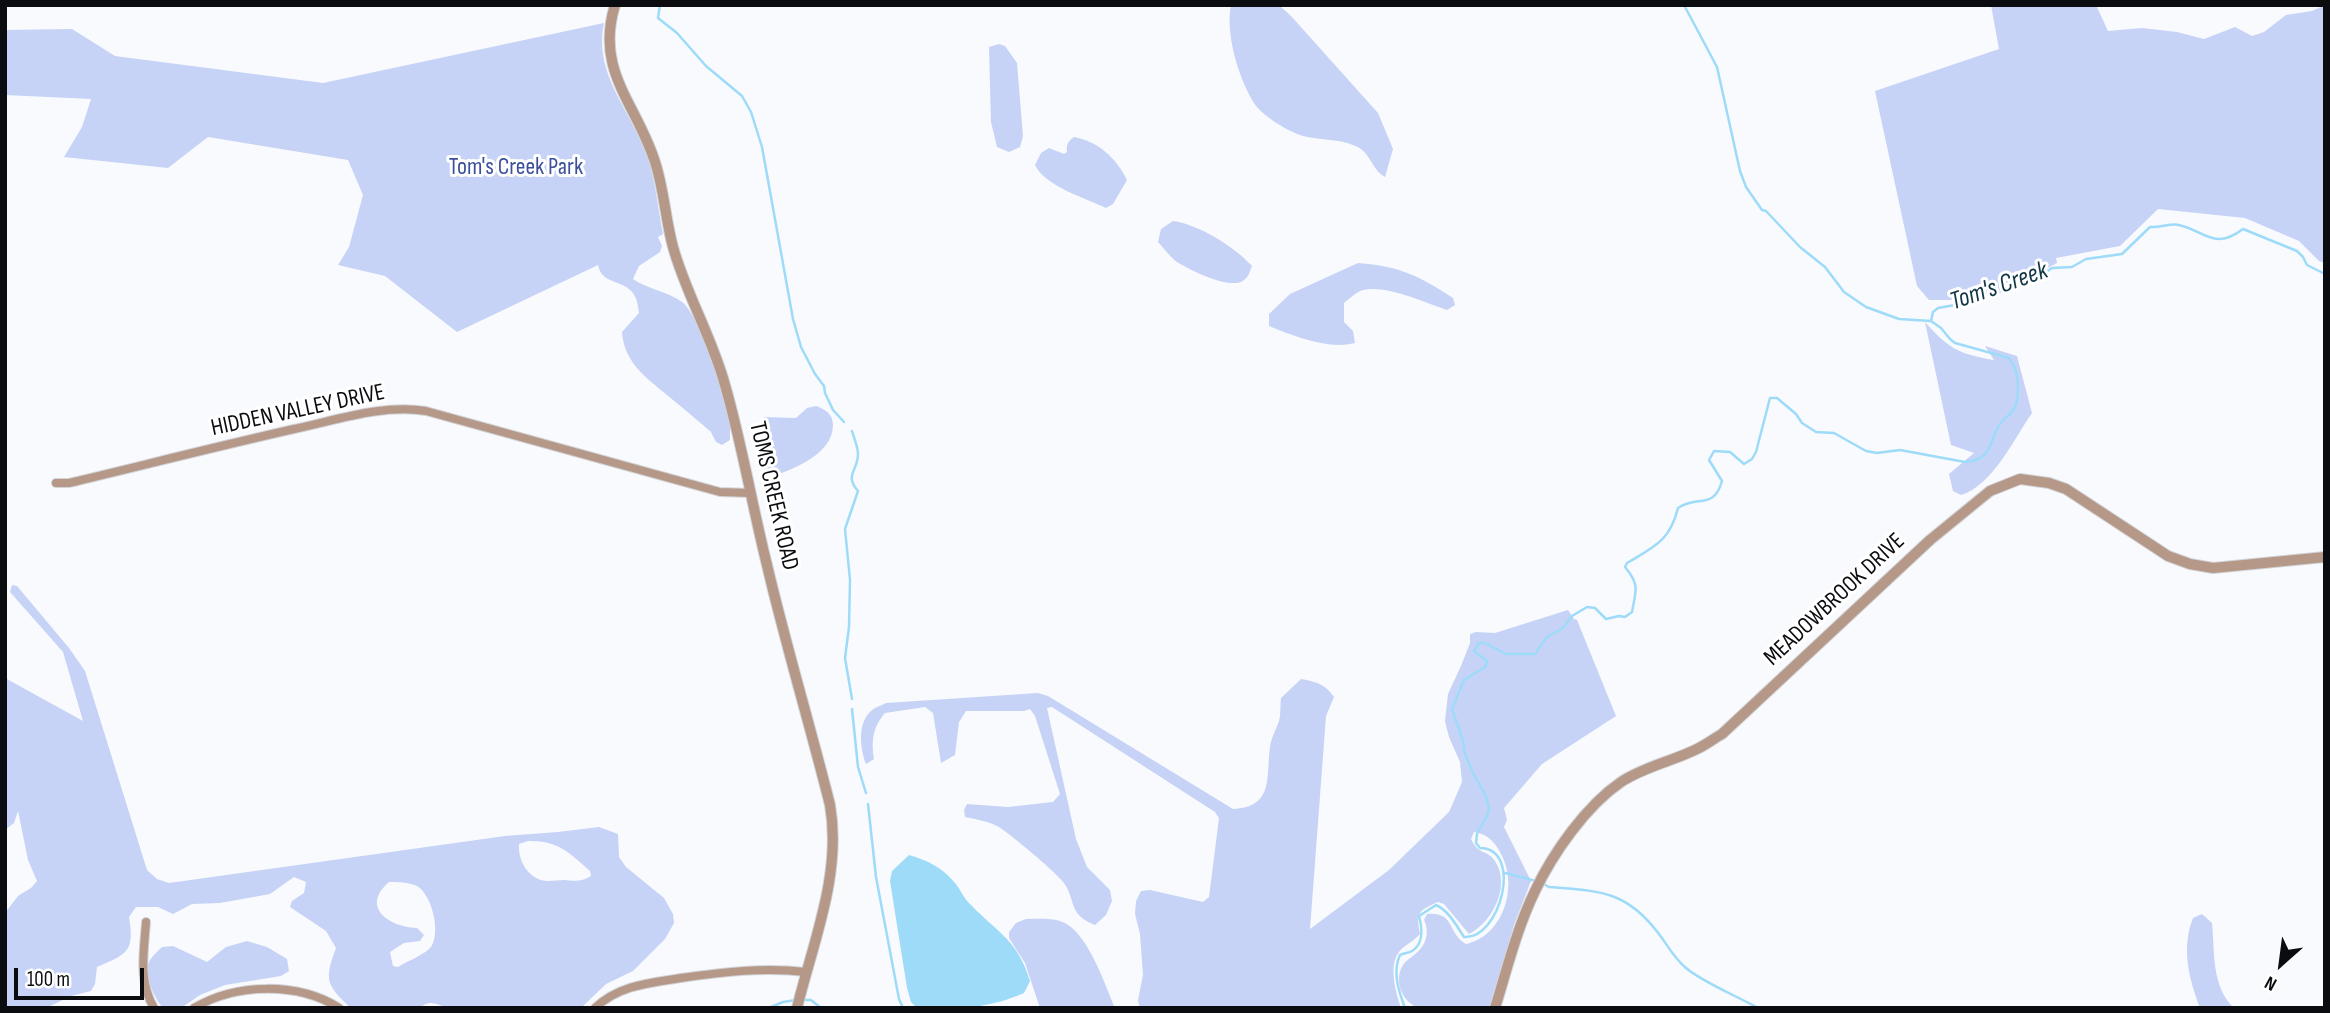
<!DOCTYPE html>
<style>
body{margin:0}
#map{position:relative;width:2330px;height:1013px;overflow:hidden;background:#f8fafe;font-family:"Sofia Sans Condensed",sans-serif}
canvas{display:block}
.frame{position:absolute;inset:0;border:7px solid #0b0c0f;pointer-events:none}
.north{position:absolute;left:2246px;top:929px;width:70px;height:70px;-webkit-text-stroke:5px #fff;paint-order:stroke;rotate:208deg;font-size:19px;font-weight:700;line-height:28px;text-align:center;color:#0b0c0f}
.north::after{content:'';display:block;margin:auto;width:24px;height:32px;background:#0b0c0f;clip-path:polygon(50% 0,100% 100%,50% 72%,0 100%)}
.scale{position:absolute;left:14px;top:968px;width:130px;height:32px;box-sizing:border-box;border:4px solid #0b0c0f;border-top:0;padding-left:9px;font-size:21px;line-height:24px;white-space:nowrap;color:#0b0c0f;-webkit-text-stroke:5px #fff;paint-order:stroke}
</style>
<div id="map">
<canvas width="2330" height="1013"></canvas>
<div class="frame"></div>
<div class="north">N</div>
<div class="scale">100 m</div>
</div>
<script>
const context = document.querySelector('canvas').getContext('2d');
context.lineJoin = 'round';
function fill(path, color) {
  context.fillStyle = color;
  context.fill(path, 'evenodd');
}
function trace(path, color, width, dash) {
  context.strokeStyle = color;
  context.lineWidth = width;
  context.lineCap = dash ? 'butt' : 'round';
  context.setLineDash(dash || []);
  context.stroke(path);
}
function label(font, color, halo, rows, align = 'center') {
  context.font = font + ' "Sofia Sans Condensed",sans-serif';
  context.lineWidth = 6;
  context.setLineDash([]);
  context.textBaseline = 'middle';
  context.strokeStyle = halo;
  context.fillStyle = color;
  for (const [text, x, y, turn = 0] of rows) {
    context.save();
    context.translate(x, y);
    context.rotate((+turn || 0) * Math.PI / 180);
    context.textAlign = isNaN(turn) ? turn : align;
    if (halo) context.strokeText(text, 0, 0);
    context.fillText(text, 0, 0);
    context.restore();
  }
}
const green = new Path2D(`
 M1231,5H1279L1291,16L1378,113L1393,149L1385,177C1373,171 1371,156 1361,149C1344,138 1321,141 1303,136C1289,132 1262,116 1254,103C1239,79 1225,34 1231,5Z
 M1991,5H2096L2108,31L2142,28L2177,32L2204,39L2235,27L2252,36L2264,32L2286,15L2312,11L2325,5V263L2319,261L2299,241L2245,218L2158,209L2120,246L2056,258L2057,263L1996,295L1949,300H1929L1917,286L1875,91L1999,49Z
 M604,23C593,76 633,112 648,159C656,184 658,209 663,234L658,237L662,246L660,252L639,266L633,279C647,289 667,291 682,302C699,314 728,402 730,424C730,429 730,435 730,440L722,445L716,442L711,432C698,421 686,410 673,400C650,380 624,365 622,332L639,313C637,273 603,291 598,265L457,332L385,276L338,265L349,247L363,195L348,160L208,137L168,168L64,157L82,127L91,99L5,95V30L72,29L115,56L323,83Z
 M999,44L1005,46L1017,63L1023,136L1020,147L1009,152L997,147L991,122L989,47Z
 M1074,137C1098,141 1117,159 1127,180L1113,204L1106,208C1085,198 1045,186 1035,165L1041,153L1049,148L1064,154L1067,152C1066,145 1068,141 1074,137Z
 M1173,221C1198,224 1235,247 1252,266C1250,270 1249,277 1244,280C1231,291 1190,270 1177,262C1170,257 1164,248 1158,242L1161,229Z
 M1358,263C1400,266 1419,276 1453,298L1455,305L1447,310C1423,302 1387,285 1363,290C1356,292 1349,299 1344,303V322L1353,331L1355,343C1328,350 1294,336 1269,326V314L1290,294Z
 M1925,322C1949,349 1959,354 1994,360L1985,346L2017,356L2032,413C2014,439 1992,486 1961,495L1953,491L1949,474L1974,453L1951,445Z
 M816,406C825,409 833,414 833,425C833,454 795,468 772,477L766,475L757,451L755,428L765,417L796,418L807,408Z
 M12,585L17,586L69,648L85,671L147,870L157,879L169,883L505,836L558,832L599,827L618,834L619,857L626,867L664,898L673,914L674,923L665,939L633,971L606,984L581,1008H446C437,1003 428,1000 420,1008H351C326,985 324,980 336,948L326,931L290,907L292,901L304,893L306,882L294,877L270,894L220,903L192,904L173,914L158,907H136L129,917C135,952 127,954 97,967L95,984L91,991L71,996L46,1008H5V913L18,896L31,888L37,881L28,860L18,811L14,823L5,830V678L83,721L63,652L10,592ZM528,841C557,840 569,852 590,871L591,876C581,882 575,881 564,880C556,880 548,882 541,880C526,875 518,859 519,844ZM389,882C398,882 408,882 417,886C432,895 441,932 431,947C426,954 407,961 398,967L393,966L390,952L404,943L420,941L424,935L417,928C389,927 360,907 389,882Z
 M1568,610L1574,619L1577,620L1616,716L1542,764L1504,808L1507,820L1504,827L1531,881L1514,925L1489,1008C1471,1008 1431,1012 1417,1007C1401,1001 1394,979 1403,965C1406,960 1411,958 1415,954C1426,946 1430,932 1424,920L1427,914C1455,911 1447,933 1466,944C1503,936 1518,888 1502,856C1496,843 1488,834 1474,832L1471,839C1479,856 1487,849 1495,861C1511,885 1493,922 1469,934L1444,904L1438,902C1418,911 1416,912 1420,934C1413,942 1403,946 1399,952C1388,966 1396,993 1401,1008H1140L1138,1000L1143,975L1140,934L1135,914L1136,901L1141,891L1150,890L1203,902L1209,897L1219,818L1215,812L1052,707L1047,708L1076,839L1087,867L1110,890L1112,901L1106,915L1095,925C1068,915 1076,900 1064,883C1058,874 1006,830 997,826C987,821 975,819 965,817L964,810L967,804L1008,807L1053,802L1060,794L1035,716L1030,709L1024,711H966L959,722L955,755L941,763L933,713L925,707L885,713C873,727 871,740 874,759L866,764C860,748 857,724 871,711C875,707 881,706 886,703L1038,693L1048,696L1233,809C1274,807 1266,778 1270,747C1271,738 1276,730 1279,721C1281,714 1280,706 1281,698L1301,679C1317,682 1325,684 1334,697L1326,716L1310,929L1389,870L1449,812L1462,782L1460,762L1449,737L1445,721L1448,694L1461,666L1470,643V634L1476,632L1495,633Z
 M2202,914L2212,923C2215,952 2211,986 2234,1008H2200C2189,979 2181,948 2193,918Z
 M1026,919C1037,919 1050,918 1060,921C1087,929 1104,983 1115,1008H1040L1025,963L1009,938V932L1016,923Z
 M247,941L267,947L287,959L289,971L281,976L225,985L200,995L181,1008H163C154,998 142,973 150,960C153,955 158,951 162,947L173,946L207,962L226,947Z`);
const water = new Path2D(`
 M909,855C927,860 943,868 955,883C961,890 964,899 971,905C999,934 1017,939 1030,981L1024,993C985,1010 958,1008 917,1008L911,1002L907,988L890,881L892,871Z`);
const stream = new Path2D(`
 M660,5L658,18L677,33L706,66L742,96L751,112L762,147L793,319L801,347L815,374L824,386L825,393L833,410L844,422
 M1684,5L1717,67L1740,171L1746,187L1762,210L1766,211L1800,247L1825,267L1844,292L1866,307L1899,319L1931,321
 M852,699L845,658L849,627L850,580L845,529L858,491C844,475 858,471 858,454C858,447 854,438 852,431
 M852,709L858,767L866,793
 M868,804L876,877L899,999L903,1008
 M1505,873L1536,881
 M1542,883L1549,887C1599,891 1626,890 1659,934C1668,946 1674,958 1686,968C1704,983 1737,996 1758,1008
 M803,1000H811L821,1008
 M769,1008L783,1002L796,1000
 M1405,1008C1399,992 1392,972 1400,955C1404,953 1409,953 1412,951C1424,944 1422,927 1419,916L1436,905C1449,911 1456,925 1464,937C1500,940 1524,849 1480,848L1476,843L1477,834L1487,816L1489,810L1486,796L1472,771L1465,754L1463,741L1452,709L1464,680L1485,667L1487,661L1474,651L1479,643H1485L1506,654H1535L1547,637L1563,628L1572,616L1587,607L1595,608L1606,619L1619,616L1625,617L1632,612C1636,590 1640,585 1625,567L1627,563C1654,547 1670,541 1678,508C1697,495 1714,510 1722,481L1709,460L1714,451L1730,452L1744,464L1752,459L1756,452L1770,398H1777L1796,414L1802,423L1816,432L1834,433L1866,451L1877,453L1900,450L1965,462C1995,459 1987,442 2000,424C2004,418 2013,413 2015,407C2020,392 2019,370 2009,358L1955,343L1950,339L1941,328L1931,321L1933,312L1938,308L1955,305L1983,289L2005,283L2039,277L2052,268L2072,267L2086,259L2122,254L2150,227C2160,228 2170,223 2179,225C2205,231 2214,251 2243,229L2297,251L2303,257L2307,265L2325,274`);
const minor = new Path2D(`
 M56,483H69C144,465 219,446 294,429C337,420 382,404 426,411L720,492L750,493
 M146,922C144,952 138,981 154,1008
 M194,1008C236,983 298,982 339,1008
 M595,1008C619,985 650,983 681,978C724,972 763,967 806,972`);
const tertiary = new Path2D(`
 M615,5C595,70 635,102 654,159C664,187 665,218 673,247C686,294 712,337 725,385C742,444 752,505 767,565C786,646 810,725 830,805C842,874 813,942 797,1008
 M1495,1008C1507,969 1517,928 1535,891C1553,853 1586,806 1621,782C1645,766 1674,761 1699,748C1707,744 1715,738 1722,734L1930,540L1990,491L2020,479L2049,483L2066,489L2168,556L2190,564L2213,568L2325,557`);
const parkNames = [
 ["Tom's Creek Park",516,168]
];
const streetNames = [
 ["HIDDEN VALLEY DRIVE",298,411,-12],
 ["TOMS CREEK ROAD",773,496,77],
 ["MEADOWBROOK DRIVE",1835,600,-43]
];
const waterNames = [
 ["Tom's Creek",1999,287,-19]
];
fill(green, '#c6d3f6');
fill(water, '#9ddbf9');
trace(stream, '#9ddbf9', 2.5);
trace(minor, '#d2d4d8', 10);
trace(tertiary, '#d2d4d8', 12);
trace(minor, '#b59887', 8);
trace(tertiary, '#b59887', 10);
label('24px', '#3c4f9a', '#fff', parkNames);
label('24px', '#0b0c0f', '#fff', streetNames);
label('italic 26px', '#113645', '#fff', waterNames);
</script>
